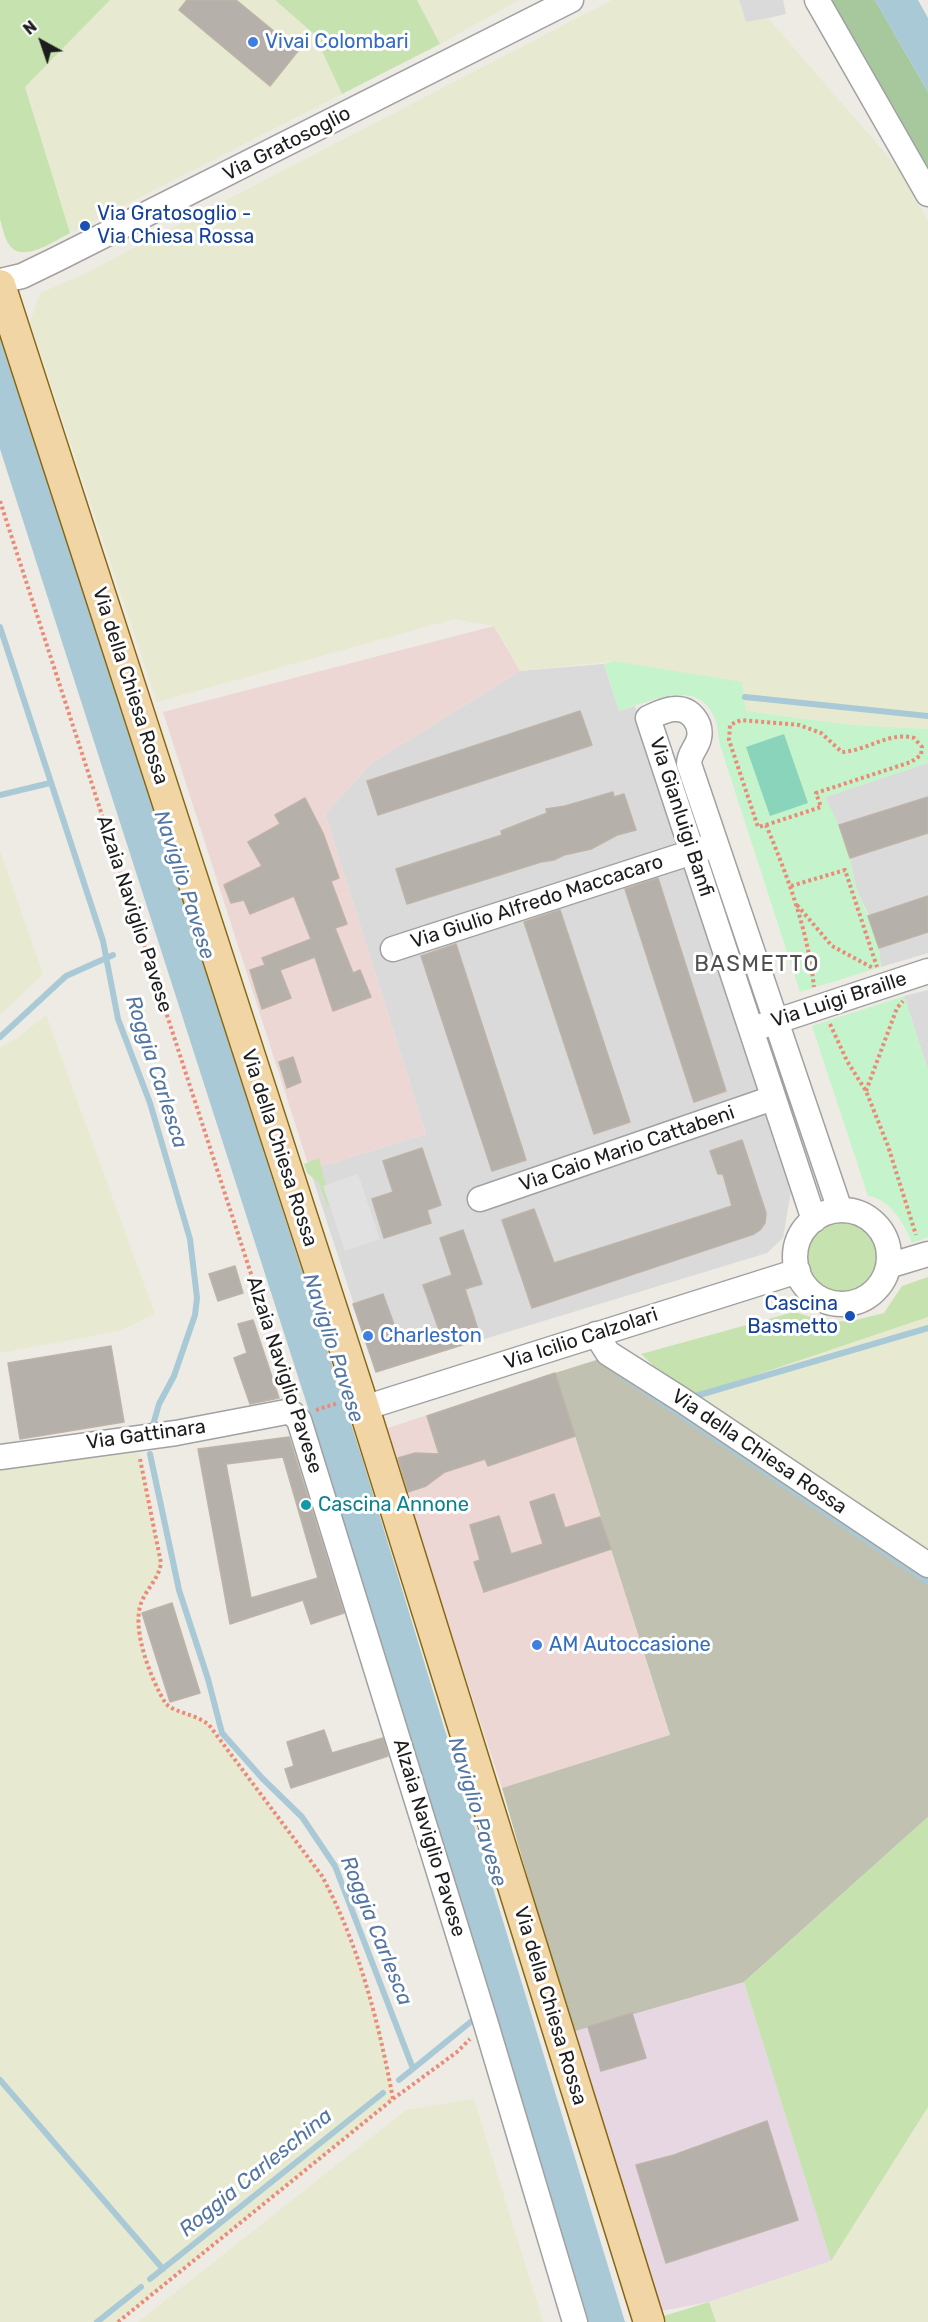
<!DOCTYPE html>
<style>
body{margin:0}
#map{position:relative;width:928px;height:2322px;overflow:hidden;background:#edebe4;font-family:Rubik,sans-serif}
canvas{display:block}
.north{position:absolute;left:12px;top:12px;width:60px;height:60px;-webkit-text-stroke:4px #fff;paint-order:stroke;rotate:320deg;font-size:16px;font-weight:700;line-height:24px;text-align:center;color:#1d1d1d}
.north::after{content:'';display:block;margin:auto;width:21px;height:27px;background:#1d1d1d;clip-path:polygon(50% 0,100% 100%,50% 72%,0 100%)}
</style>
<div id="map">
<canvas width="928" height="2322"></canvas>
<div class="north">N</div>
</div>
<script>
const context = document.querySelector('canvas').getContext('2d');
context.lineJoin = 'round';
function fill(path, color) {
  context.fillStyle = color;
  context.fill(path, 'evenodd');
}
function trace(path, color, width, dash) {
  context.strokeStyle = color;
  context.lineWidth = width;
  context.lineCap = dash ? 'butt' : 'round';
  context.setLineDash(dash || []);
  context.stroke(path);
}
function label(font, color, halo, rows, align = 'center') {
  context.font = font + ' Rubik,sans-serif';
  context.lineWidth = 6;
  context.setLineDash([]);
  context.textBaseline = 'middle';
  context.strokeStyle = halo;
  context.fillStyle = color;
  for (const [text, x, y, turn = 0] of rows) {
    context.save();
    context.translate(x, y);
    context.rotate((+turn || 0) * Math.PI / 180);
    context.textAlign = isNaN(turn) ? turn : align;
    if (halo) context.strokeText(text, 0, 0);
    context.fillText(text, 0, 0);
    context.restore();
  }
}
const residential = new Path2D(`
 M739,0H783L786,14L746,23Z
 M604,664L619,711L635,706L791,1191L783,1238L767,1253L376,1372L310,1170L426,1134L325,814L373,762L520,671Z
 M928,763V953L881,967L879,948L869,916L856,888L850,858L825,797Z
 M928,990V1070L904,996Z`);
const commercial = new Path2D(`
 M494,626L520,671L373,762L325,814L426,1134L310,1170L163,712Z
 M555,1373L670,1736L502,1788L405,1492L388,1428Z`);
const industrial = new Path2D(`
 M744,1982L831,2261L709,2302L661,2311L572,2032Z`);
const construction = new Path2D(`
 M609,1356L928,1565V1817L744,1982L572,2032L502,1788L670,1735L555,1373Z`);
const farmland = new Path2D(`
 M110,0H275L314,34L342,94L70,233L25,87Z
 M417,0H519L440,44Z
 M612,0H739L746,22L768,18L898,168L928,221V729L851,725L746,711L613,661L520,671L494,626L454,619L157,702L30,322L40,293L78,277Z
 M0,851L43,974L0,1015Z
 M46,1015L155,1314L119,1331L0,1353V1048L17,1038Z
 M928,1317V1565L682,1400Z
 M136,1438L161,1563L157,1577L141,1603L138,1629L141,1643L166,1703L171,1708L198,1717L209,1725L322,1876L331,1892L357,1958L383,2041L393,2099L118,2322H0V1457Z
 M474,2099L543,2322H138L406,2110Z
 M928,2107V2322H716L709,2302L831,2261Z`);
const grass = new Path2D(`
 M0,0H110L25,87L70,233C56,240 28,260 13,249C5,243 3,228 0,219Z
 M275,0H417L440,44L342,94L314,34Z
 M319,1158L331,1204L327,1206L319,1183L307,1173L304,1164Z
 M807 1258a35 35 0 1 1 70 0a35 35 0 1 1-70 0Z
 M928,1277V1317L688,1398L641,1354L794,1312L828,1322L852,1321L884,1313L902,1286Z
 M928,1817V2107L831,2261L744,1982Z
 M709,2302L716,2322H666L664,2316Z`);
const forest = new Path2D(`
 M829,0H875L928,92V179Z`);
const park = new Path2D(`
 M613,661L742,682L746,711L851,725L928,729V763L825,797L839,825L850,858L856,888L868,916L879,948L881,967L800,992L720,745C718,737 718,728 716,721C700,676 650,701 619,711L604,664Z
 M904,996L928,1070V1237L912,1243C905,1224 890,1199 868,1196L812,1026Z`);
const pitch = new Path2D(`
 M784,734L808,803L770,816L746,747Z`);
const parking = new Path2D(`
 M358,1174L380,1239L345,1251L323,1186Z`);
const water = new Path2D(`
 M875,0H918L928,18V92Z
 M0,331L363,1461L625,2322H587L329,1473L0,449Z`);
const stream = new Path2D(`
 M0,627L103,941L118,1019L150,1103L190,1239L197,1298L195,1315L174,1376L159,1404L153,1425
 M745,697L928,716
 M0,795L50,783
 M0,1037L66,976L113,955
 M621,1375L928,1582
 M689,1398L928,1328
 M150,1454L179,1590L208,1679L222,1733L262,1778L302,1817L335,1866L412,2066L414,2068L473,2020
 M0,2080L163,2269
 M399,2080L414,2068
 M150,2279L383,2093
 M97,2322L141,2287`);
const building = new Path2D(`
 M187,0H236L298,51L270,86L179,10Z
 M580,711L592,745L378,815L367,781Z
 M613,792L614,797L624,794L636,830L617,835L591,849L564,855L554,860L541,862L407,904L396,869L502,835L501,831L547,813L546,809L565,806Z
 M928,797V833L850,858L839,825Z
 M305,798L323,833L339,878L331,881L347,924L335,928L353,973L360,970L371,997L333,1011L315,957L280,970L291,998L262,1009L250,970L265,965L262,958L311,939L294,896L250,914L244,900L231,903L224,885L262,866L248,842L280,824L275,815Z
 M658,878L726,1091L694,1102L625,889Z
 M928,896V932L879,948L868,916Z
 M560,910L630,1122L594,1134L524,922Z
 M456,944L526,1160L492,1171L421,956Z
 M293,1057L301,1082L287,1088L279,1062Z
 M742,1140L766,1213L765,1223L760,1230L754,1234L532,1308L502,1220L534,1209L554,1263L732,1206L723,1174H718L710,1151Z
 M422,1148L441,1205L427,1210L431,1223L384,1238L372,1199L393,1192L383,1161Z
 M463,1230L482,1284L465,1289L481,1339L376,1372L353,1304L383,1294L400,1341L439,1330L423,1285L452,1275L440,1238Z
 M235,1266L243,1293L218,1301L209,1274Z
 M253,1320L279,1398L250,1404L234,1358L247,1353L238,1324Z
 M111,1346L124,1422L20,1439L8,1363Z
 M555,1373L575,1436L488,1466L485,1459L445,1472L426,1486L408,1492L398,1458L415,1453L439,1454L427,1416Z
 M289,1437L344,1613L311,1624L303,1600L230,1624L198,1449ZM283,1457L318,1578L251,1598L226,1464Z
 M554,1494L565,1528L600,1517L611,1549L484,1592L474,1562L480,1560L470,1525L499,1516L511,1554L543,1544L530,1502Z
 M172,1603L200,1693L170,1702L142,1613Z
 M324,1730L332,1753L383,1738L388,1756L291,1788L285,1769L294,1766L287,1742Z
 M632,2013L646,2058L601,2071L588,2027Z
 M767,2121L798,2220L666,2263L636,2165L674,2155Z`);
const path = new Path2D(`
 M0,501L290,1394
 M766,825L821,807L816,793L911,762L921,755L922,747L914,738C890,731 866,751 842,752L821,733L799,725L741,720L730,725L729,740L758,827L766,825C788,877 808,931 814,987
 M791,886L845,870L877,967
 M797,905L832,946L873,968
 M830,1024L847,1061L866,1091L888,1146L916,1235
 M866,1091L897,1008L903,1001
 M827,1311L873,1308
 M316,1410L338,1403
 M140,1459L161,1563C159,1578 148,1587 142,1601C130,1627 151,1680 166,1704C178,1714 196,1714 209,1725L322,1876C359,1945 379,2023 393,2099
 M118,2322L393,2099L457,2052L470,2039`);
const minor = new Path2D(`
 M817,0L928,194
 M0,281L22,276L57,259L571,0
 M393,949L708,847
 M762,1026L928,971
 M480,1199L773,1098
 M795 1257a47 47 0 1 1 94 0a47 47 0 1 1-94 0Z
 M814,1220L648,718C657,714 666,709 675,709C691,708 702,724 699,738C697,748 689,753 689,764L840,1210
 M888,1266L928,1254
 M596,1334L608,1353L682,1400L928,1565
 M364,1408L798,1271
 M0,1457L176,1433L286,1412L292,1413L299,1420L486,2024L575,2322`);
const major = new Path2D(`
 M0,285L364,1408L649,2322`);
const markers = [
 [253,42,6,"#3f7fe0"],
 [85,226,6,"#1a4fb4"],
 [850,1316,6,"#1a4fb4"],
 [368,1336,6,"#3f7fe0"],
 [306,1505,6,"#0f9aa8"],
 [537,1645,6,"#3f7fe0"]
];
const shopNames = [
 ["Vivai Colombari",265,42],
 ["Charleston",380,1336],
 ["AM Autoccasione",549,1645]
];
const streetNames = [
 ["Via Gratosoglio",287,144,-27],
 ["Via della Chiesa Rossa",130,686,72],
 ["Via Gianluigi Banfi",681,817,72],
 ["Via Giulio Alfredo Maccacaro",537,902,-18],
 ["Alzaia Naviglio Pavese",134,914,72],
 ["Via Luigi Braille",839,1000,-18],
 ["Via della Chiesa Rossa",279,1148,72],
 ["Via Caio Mario Cattabeni",627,1149,-19],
 ["Via Icilio Calzolari",581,1339,-18],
 ["Alzaia Naviglio Pavese",284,1375,72],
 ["Via Gattinara",146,1435,-8],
 ["Via della Chiesa Rossa",759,1452,34],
 ["Alzaia Naviglio Pavese",429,1838,73],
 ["Via della Chiesa Rossa",550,2006,73]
];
const transitNames = [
 ["Via Gratosoglio -",97,214],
 ["Via Chiesa Rossa",97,237],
 ["Cascina",838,1304,"right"],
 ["Basmetto",838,1327,"right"]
];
const cultureNames = [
 ["Cascina Annone",318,1505]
];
const waterNames = [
 ["Naviglio Pavese",184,885,72],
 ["Roggia Carlesca",156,1072,72],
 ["Naviglio Pavese",333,1348,72],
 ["Naviglio Pavese",477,1812,73],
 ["Roggia Carlesca",376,1931,68],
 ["Roggia Carleschina",256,2173,-39]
];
const quarterNames = [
 ["BASMETTO",757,965]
];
fill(residential, '#dbdada');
fill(commercial, '#ecd7d5');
fill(industrial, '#e6d7e2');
fill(construction, '#c0c1b1');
fill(farmland, '#e7ead1');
fill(grass, '#c5e2af');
fill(forest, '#a7c89d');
fill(park, '#c5f3cc');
fill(pitch, '#8ad4bc');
fill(parking, '#e1e1e1');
fill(water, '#a9c9d6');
trace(stream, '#a9c9d6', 6);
fill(building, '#b6b0aa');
trace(building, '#bdb3a8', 1.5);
trace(minor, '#a1a1a1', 27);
trace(major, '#876710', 33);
trace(path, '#ea8b78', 4, [3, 3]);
trace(minor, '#fff', 24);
trace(major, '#f1d5a5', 30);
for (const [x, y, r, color] of markers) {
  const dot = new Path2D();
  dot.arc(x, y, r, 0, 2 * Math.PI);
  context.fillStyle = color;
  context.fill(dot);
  trace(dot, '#fff', 2);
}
label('20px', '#366cbe', '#fff', shopNames, 'left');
label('20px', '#1d1d1d', '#fff', streetNames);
label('20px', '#164399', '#fff', transitNames, 'left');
label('20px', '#0d838f', '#fff', cultureNames, 'left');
label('italic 21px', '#5476a2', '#fff', waterNames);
context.letterSpacing = '1.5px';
label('22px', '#505050', '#fff', quarterNames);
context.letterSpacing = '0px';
</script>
